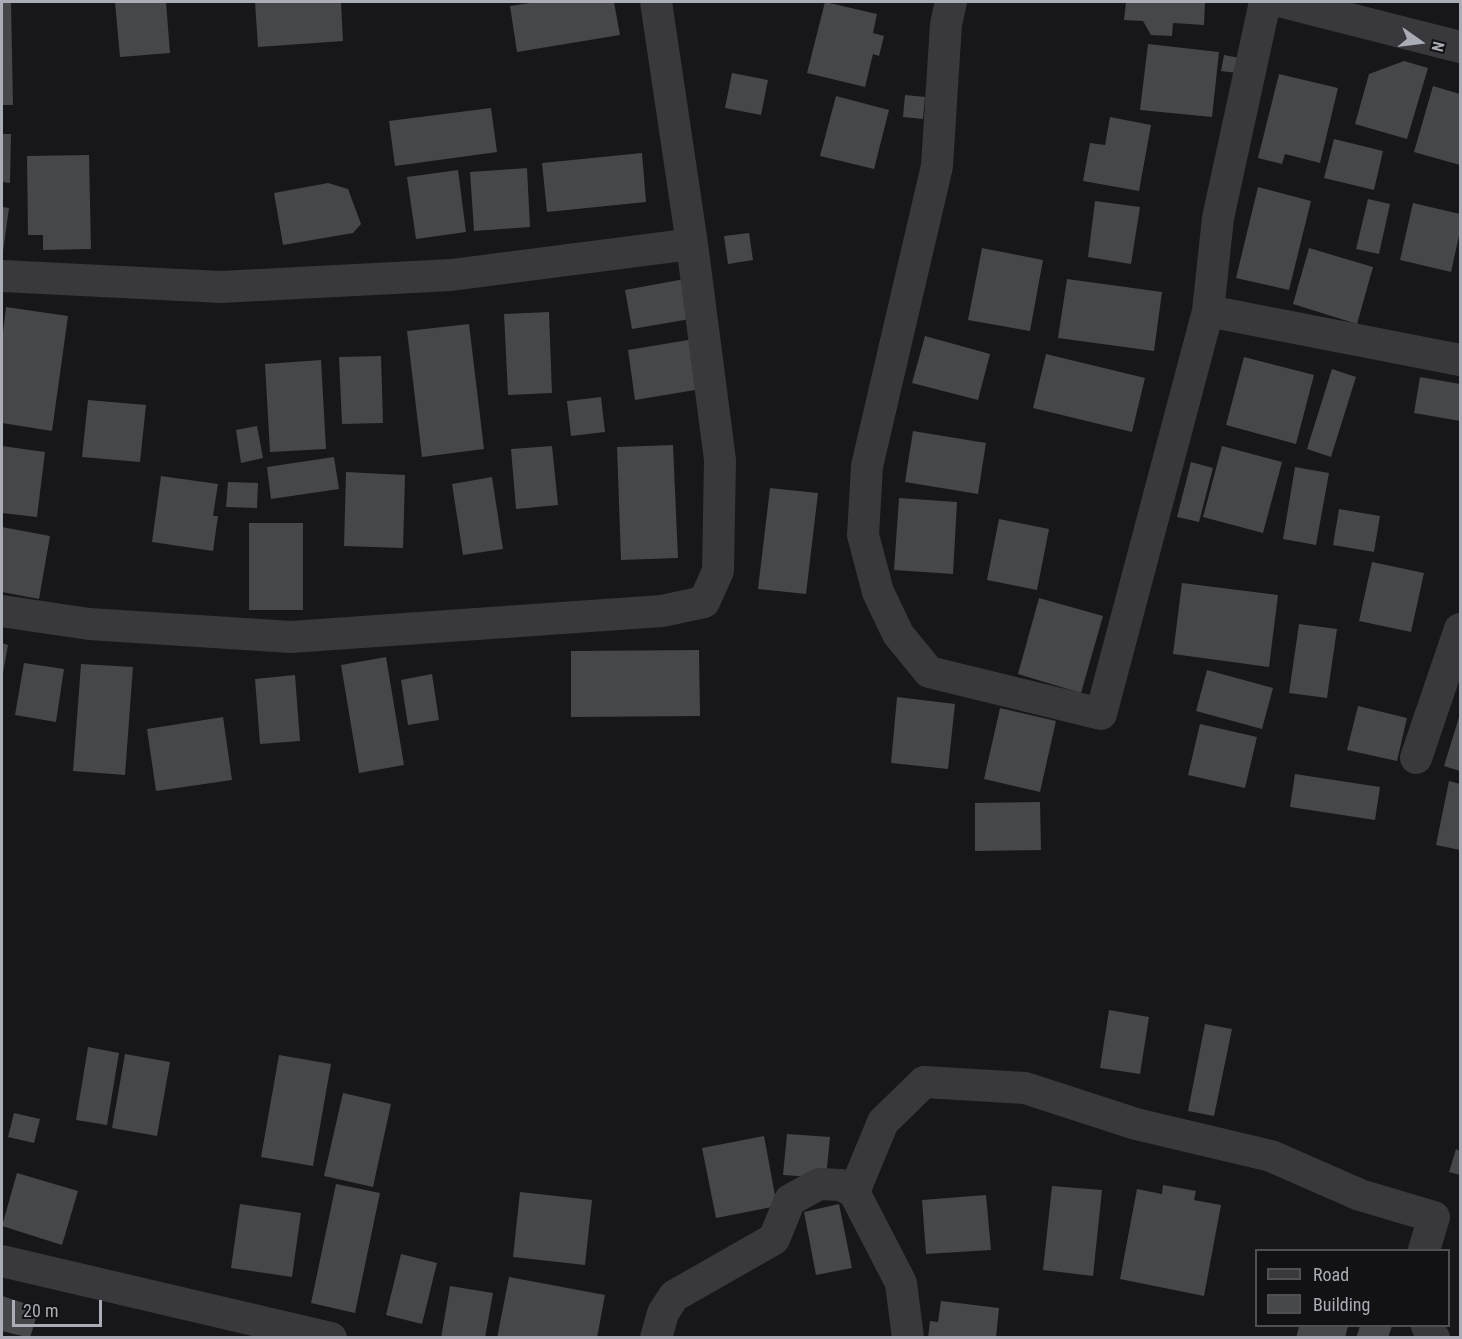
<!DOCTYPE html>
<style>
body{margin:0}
#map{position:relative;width:1462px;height:1339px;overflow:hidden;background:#171618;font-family:"Roboto Condensed",sans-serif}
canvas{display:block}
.frame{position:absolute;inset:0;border:3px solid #aaadb6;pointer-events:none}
.legend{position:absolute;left:1255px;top:1249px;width:195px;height:78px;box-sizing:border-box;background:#121113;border:2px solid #4f4f54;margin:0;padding:8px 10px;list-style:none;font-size:18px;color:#aaadb6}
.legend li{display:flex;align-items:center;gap:12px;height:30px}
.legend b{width:30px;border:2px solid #4f4f54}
.north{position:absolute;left:1390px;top:12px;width:60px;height:60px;-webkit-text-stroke:4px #121113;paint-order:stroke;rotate:104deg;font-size:16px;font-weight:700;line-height:24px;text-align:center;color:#aaadb6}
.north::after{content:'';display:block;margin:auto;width:21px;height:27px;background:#aaadb6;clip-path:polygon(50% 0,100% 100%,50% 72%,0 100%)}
.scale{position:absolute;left:12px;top:1300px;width:90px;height:27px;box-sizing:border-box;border:3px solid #aaadb6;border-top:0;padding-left:8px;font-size:18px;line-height:21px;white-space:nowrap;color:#aaadb6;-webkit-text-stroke:4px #121113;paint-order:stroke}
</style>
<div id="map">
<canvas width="1462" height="1339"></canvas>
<div class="frame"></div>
<ul class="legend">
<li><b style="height:8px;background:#38383d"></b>Road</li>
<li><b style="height:16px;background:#46474a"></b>Building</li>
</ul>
<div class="north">N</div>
<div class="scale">20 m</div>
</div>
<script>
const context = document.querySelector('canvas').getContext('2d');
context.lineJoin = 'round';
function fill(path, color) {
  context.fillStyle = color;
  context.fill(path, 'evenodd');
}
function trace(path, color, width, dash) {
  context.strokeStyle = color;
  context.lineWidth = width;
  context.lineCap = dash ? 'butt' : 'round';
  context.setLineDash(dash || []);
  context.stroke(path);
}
const building = new Path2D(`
 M2,2H11L13,105H2Z
 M115,2H166L170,53L120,57Z
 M255,2H341L343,41L258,47Z
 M536,2H614L620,35L517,52L510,6Z
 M825,2L877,14L873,33L884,36L879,56L873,54L865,87L807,73Z
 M1126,2H1205L1204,25L1173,23L1172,36L1151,35L1143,21L1124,20Z
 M1148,44L1219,52L1212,117L1140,110Z
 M1224,55L1240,58L1237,73L1221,71Z
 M1404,61L1428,68L1407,139L1355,124L1369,74Z
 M732,73L768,80L761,115L725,108Z
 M1279,74L1338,88L1320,163L1285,154L1282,164L1258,158Z
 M1433,86L1460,94V165L1414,152Z
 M905,95L925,97L923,119L903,117Z
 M836,96L889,110L874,169L820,156Z
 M491,108L497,152L395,166L389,121Z
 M1110,117L1151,125L1139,191L1083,181L1090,143L1105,145Z
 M2,134H11L10,183L2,182Z
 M1334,139L1383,151L1374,190L1324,178Z
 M642,153L646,202L547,212L542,163Z
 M89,155L91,249L43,250V235H28L27,156Z
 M527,168L530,227L474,231L470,172Z
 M458,170L466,232L416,239L407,177Z
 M328,183L348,189L361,224L353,233L283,245L274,193Z
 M1258,187L1311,201L1289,290L1236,278Z
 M1368,199L1390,204L1379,254L1356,249Z
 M1095,201L1140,207L1131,264L1088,257Z
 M1413,203L1460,214V231L1451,272L1400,260Z
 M2,207L9,208L3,252H2Z
 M749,233L753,260L728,264L724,236Z
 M982,248L1043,260L1030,331L968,320Z
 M1309,248L1373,267L1357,324L1293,304Z
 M690,278L696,318L632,329L625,290Z
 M1067,279L1162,292L1154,351L1058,338Z
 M6,307L68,316L52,431L2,423V341Z
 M549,312L552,393L508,395L504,314Z
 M469,324L484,449L422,457L407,331Z
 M925,336L990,354L978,400L912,383Z
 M694,339L701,389L635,400L628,350Z
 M1046,354L1145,378L1132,432L1033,408Z
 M381,356L383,423L342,424L339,357Z
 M1244,357L1314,375L1296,444L1226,425Z
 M321,360L326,449L270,452L265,364Z
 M1332,369L1356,377L1331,457L1307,449Z
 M1420,377L1460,384V421L1414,413Z
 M601,397L605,432L571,436L567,401Z
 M88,400L146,405L140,462L82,457Z
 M257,426L263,458L241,463L236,430Z
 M913,431L986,443L978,494L905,482Z
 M673,445L678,558L621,560L617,447Z
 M2,446L45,452L37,517L2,513Z
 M552,446L558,505L516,509L511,449Z
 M1222,446L1282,462L1263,533L1203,517Z
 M334,457L339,489L271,499L267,467Z
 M1191,462L1213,468L1199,522L1177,517Z
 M1295,467L1329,473L1316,545L1283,539Z
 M346,472L405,475L403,548L344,546Z
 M161,476L218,484L213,516H218L213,551L152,542Z
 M492,477L503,549L463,555L452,484Z
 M228,482L258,483L257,508L226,507Z
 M770,488L818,493L806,594L758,589Z
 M899,498L957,502L953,574L894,570Z
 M1339,509L1380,516L1374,552L1333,545Z
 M999,519L1049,529L1037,590L987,580Z
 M249,523H303V610H249Z
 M2,527L50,536L39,599L2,592Z
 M1372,562L1424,573L1411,632L1359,621Z
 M1182,583L1278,595L1269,667L1173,654Z
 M1039,598L1103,616L1081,693L1018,674Z
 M1299,624L1337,629L1327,698L1289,693Z
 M2,643L8,645L3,673L2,672Z
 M699,650L700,716L571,717V651Z
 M386,657L404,765L359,773L341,665Z
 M24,663L64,669L56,722L15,715Z
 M81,664L133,667L125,775L73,771Z
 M1207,670L1273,688L1262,729L1196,711Z
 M432,674L439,720L408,725L401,680Z
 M295,675L300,741L260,744L255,679Z
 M897,697L955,704L948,769L891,763Z
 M1358,706L1407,718L1397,761L1347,750Z
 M1000,708L1056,721L1040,792L984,779Z
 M1460,714V771L1444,766Z
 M223,717L232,780L156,791L147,729Z
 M1200,724L1257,737L1245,788L1188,775Z
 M1295,774L1380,787L1375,820L1290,807Z
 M1449,781L1460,784V850L1436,845Z
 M1040,802L1041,850L975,851V803Z
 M1109,1010L1149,1017L1140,1074L1100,1068Z
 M1205,1024L1232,1029L1214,1116L1188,1111Z
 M88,1047L119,1053L107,1125L76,1120Z
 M125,1054L170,1062L157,1136L112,1128Z
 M279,1055L331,1064L313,1166L261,1157Z
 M343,1093L391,1104L373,1187L324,1176Z
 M14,1113L40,1119L34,1143L8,1137Z
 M787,1134L830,1137L826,1178L783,1175Z
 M764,1136L777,1206L716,1218L702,1148Z
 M1456,1149L1460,1151V1175L1449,1172Z
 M17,1173L78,1191L62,1245L2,1226Z
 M336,1184L380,1193L355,1313L311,1303Z
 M1163,1185L1196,1191L1194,1200L1221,1205L1204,1296L1120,1279L1137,1189L1162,1194Z
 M1052,1186L1102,1190L1093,1276L1043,1270Z
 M520,1192L592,1200L585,1265L513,1257Z
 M986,1195L991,1250L926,1254L922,1200Z
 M240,1204L301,1213L292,1277L231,1268Z
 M839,1204L852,1268L816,1275L804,1212Z
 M401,1254L437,1263L422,1324L386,1315Z
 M509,1277L605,1295L597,1338H497Z
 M450,1286L493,1293L485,1338H441Z
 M2,1296L39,1308L30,1338L2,1331Z
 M941,1301L999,1308L996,1338H928L930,1321L938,1322Z
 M1299,1326H1348L1345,1338H1296Z
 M1360,1326H1392L1388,1338H1356Z`);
const minor = new Path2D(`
 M951,2L946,24L937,166L867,466L863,535L878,592L898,634L929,672L1101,714L1208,311L1218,218L1265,2
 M1283,2L1460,47
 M2,276L221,287L451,275L692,244
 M1208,311L1460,360
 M2,611L89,624L291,637L662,611L704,602L718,571L720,460L692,244L656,2
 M1416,758L1460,629
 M854,1192L883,1122L924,1082L1025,1088L1136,1124L1271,1156L1360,1195L1434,1217L1424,1250
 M2,1261L331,1338
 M1427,1326L1434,1338
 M656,1338L663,1313L674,1296L774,1239L790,1200L819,1184L841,1185L854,1192L901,1283L908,1338`);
fill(building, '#46474a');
trace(minor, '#38383d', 32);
</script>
